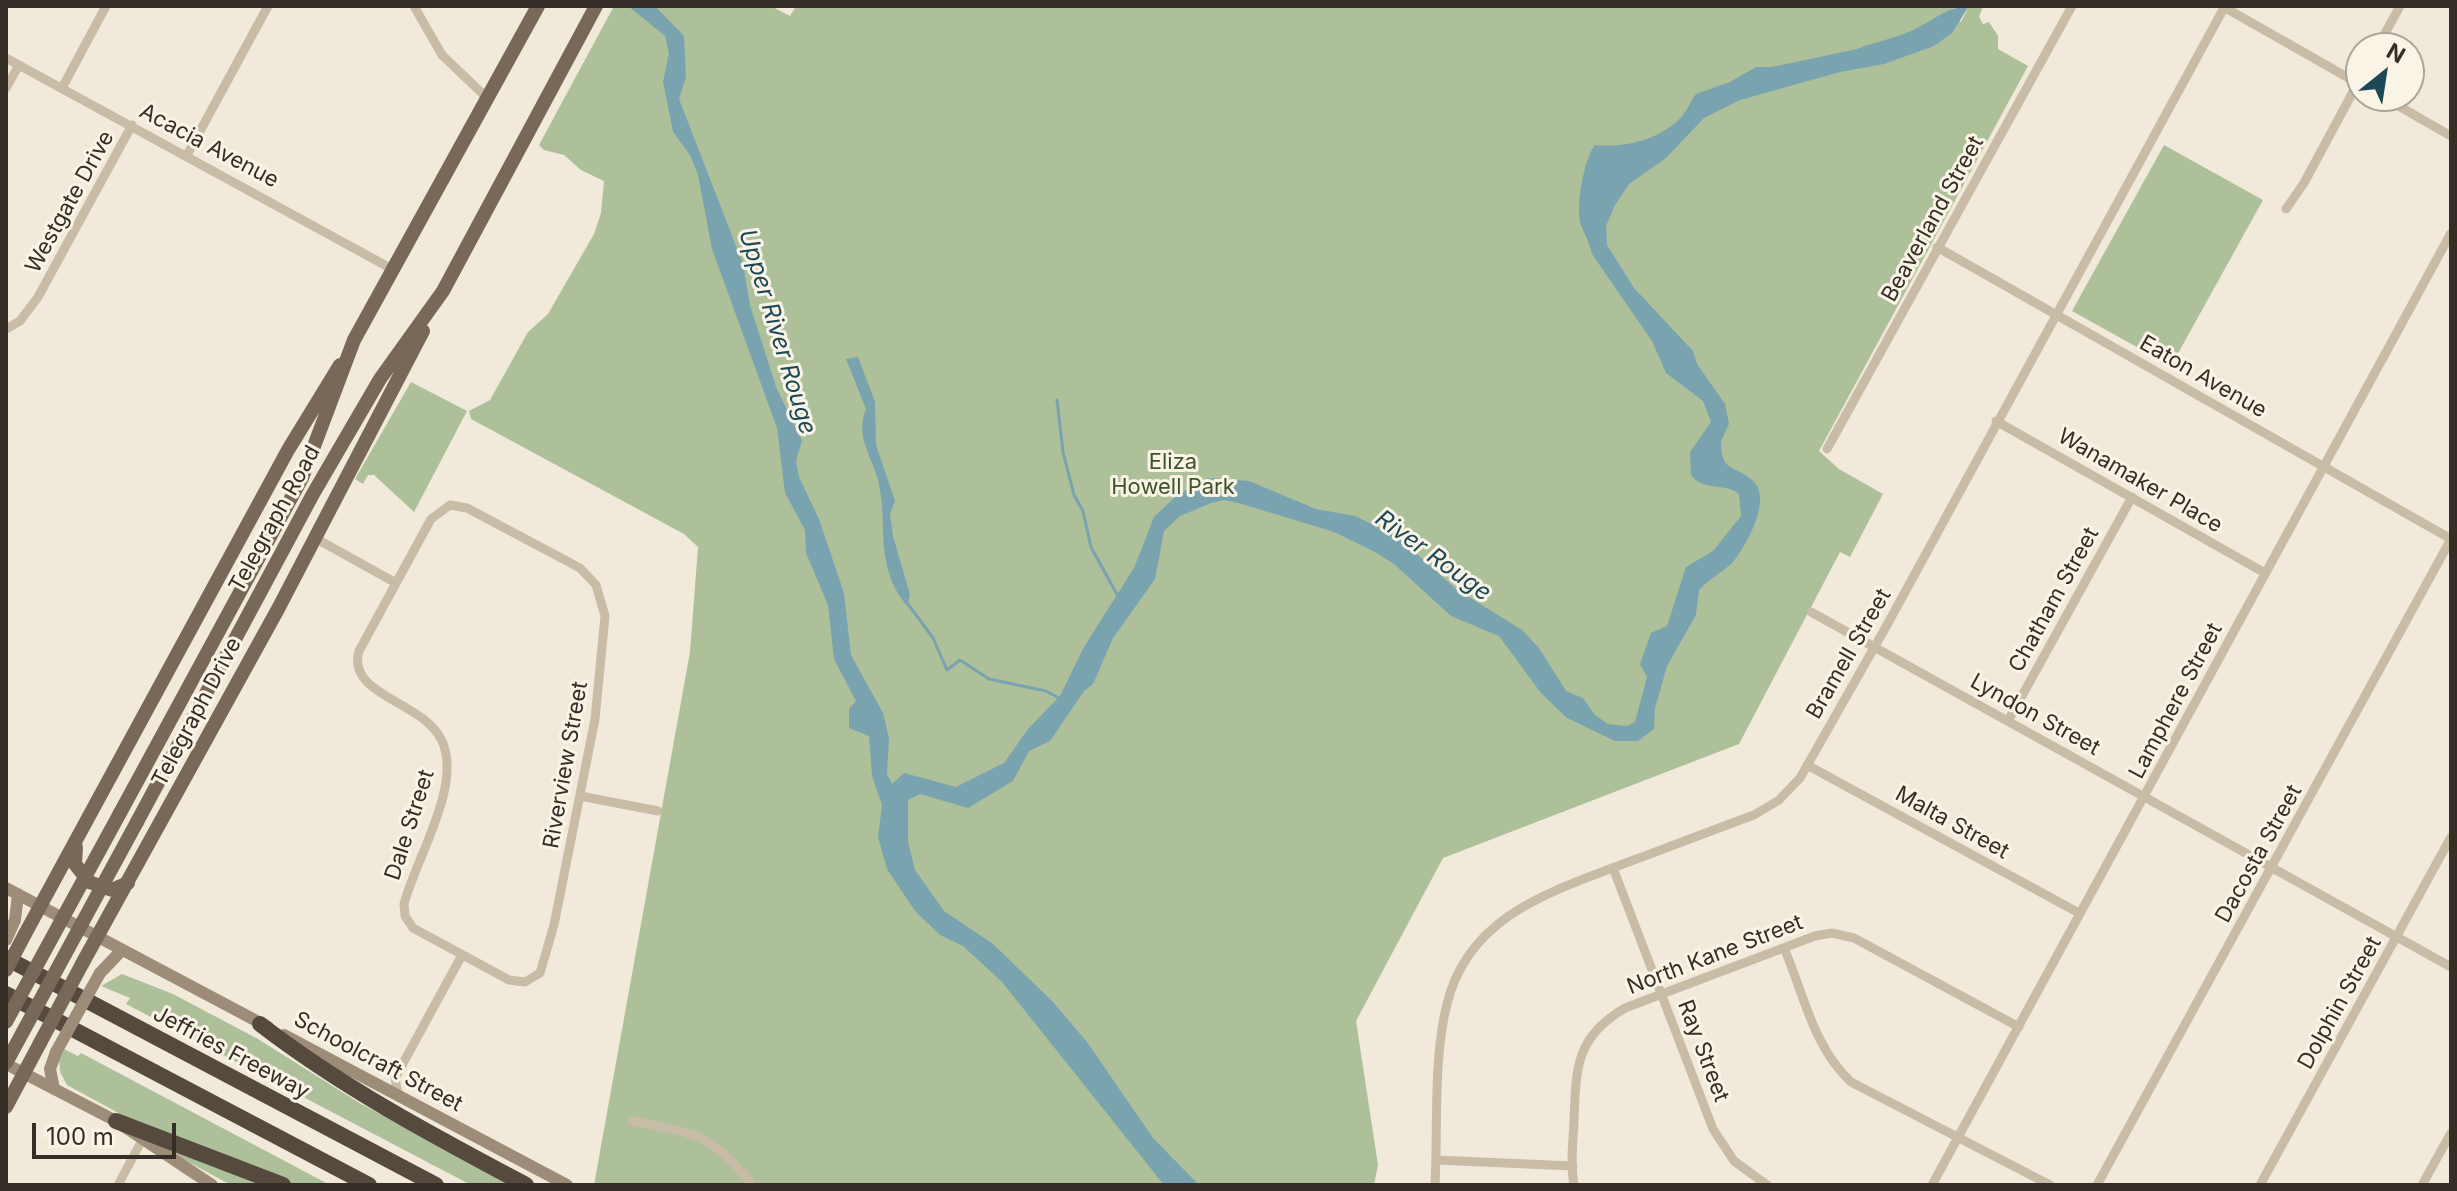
<!DOCTYPE html>
<style>
body{margin:0}
#map{position:relative;width:2457px;height:1191px;overflow:hidden;background:#f1eada;font-family:Inter,sans-serif}
canvas{display:block}
.frame{position:absolute;inset:0;border:8px solid #352e27;pointer-events:none}
.north{position:absolute;left:2345px;top:32px;width:80px;height:80px;box-sizing:border-box;background:#f9f4e6;border:2px solid #aba59a;border-radius:50%;rotate:30deg;font-size:22px;font-weight:700;line-height:32px;text-align:center;color:#352e27}
.north::after{content:'';display:block;margin:auto;width:28px;height:36px;background:#1c4857;clip-path:polygon(50% 0,100% 100%,50% 72%,0 100%)}
.scale{position:absolute;left:32px;top:1123px;width:144px;height:36px;box-sizing:border-box;border:4px solid #352e27;border-top:0;padding-left:10px;font-size:24px;line-height:28px;white-space:nowrap;color:#352e27;-webkit-text-stroke:6px #f9f4e6;paint-order:stroke}
</style>
<div id="map">
<canvas width="2457" height="1191"></canvas>
<div class="frame"></div>
<div class="north">N</div>
<div class="scale">100 m</div>
</div>
<script>
const context = document.querySelector('canvas').getContext('2d');
context.lineJoin = 'round';
function fill(path, color) {
  context.fillStyle = color;
  context.fill(path, 'evenodd');
}
function trace(path, color, width, dash) {
  context.strokeStyle = color;
  context.lineWidth = width;
  context.lineCap = dash ? 'butt' : 'round';
  context.setLineDash(dash || []);
  context.stroke(path);
}
function label(font, color, halo, rows, align = 'center') {
  context.font = font + ' Inter,sans-serif';
  context.lineWidth = 6;
  context.setLineDash([]);
  context.textBaseline = 'middle';
  context.strokeStyle = halo;
  context.fillStyle = color;
  for (const [text, x, y, turn = 0] of rows) {
    context.save();
    context.translate(x, y);
    context.rotate((+turn || 0) * Math.PI / 180);
    context.textAlign = isNaN(turn) ? turn : align;
    if (halo) context.strokeText(text, 0, 0);
    context.fillText(text, 0, 0);
    context.restore();
  }
}
const green = new Path2D(`
 M614,6H771L790,16L796,6H1952L1961,22L1969,6H1983L1979,17L1983,24L1989,22L1998,36V49L2028,66L1819,451L1839,469L1883,494L1850,557L1840,552L1739,744L1443,858L1356,1021L1378,1165L1374,1185H594L690,652L698,547L684,534L471,419L469,411L490,400L528,332L548,314L594,234L601,213L604,181L581,170L564,155L544,150L539,145Z
 M2164,145L2263,200L2171,366L2072,311Z
 M411,382L467,411L414,512L374,475H368L363,484L355,479Z
 M122,974L173,994L258,1039L358,1102L511,1185H471L126,1004L130,998L101,986Z
 M64,1049L78,1056L81,1053L330,1185H296L122,1115L67,1085L60,1072L59,1059Z
 M173,1150L263,1185H231L172,1153Z`);
const water = new Path2D(`
 M628,6H655L684,36L686,77L679,99L743,264L750,305L776,387L802,441L796,461L799,477L819,519L844,593L851,655L883,713L889,738L887,774L892,784L904,773L956,787L1004,763L1028,729L1060,696L1084,647L1134,568L1154,517L1176,496L1208,478L1249,481L1316,509L1355,516L1398,537L1456,589L1522,630L1539,648L1566,691L1583,698L1595,715L1608,724L1627,726L1635,722L1647,677L1640,664L1651,633L1667,626L1686,567L1713,551L1741,516L1739,494C1724,482 1704,492 1691,475L1690,452L1711,422L1703,401L1666,373L1652,341L1592,254C1589,242 1586,237 1581,225C1575,209 1584,158 1595,145C1625,149 1667,138 1686,111C1690,105 1691,100 1696,94L1730,82L1756,67H1772L1857,49C1875,42 1892,39 1911,31C1932,22 1947,6 1969,6L1952,33L1934,46L1884,64L1840,72L1740,100L1704,118L1666,158L1629,184L1615,205L1606,226L1607,245L1634,288L1693,351L1697,364L1725,404L1729,424L1721,441C1721,474 1735,464 1753,481C1773,499 1746,546 1733,562C1723,572 1709,579 1699,590L1696,615L1667,666L1655,708L1654,729L1638,741H1615L1567,718L1541,693L1499,636L1451,616L1394,564L1375,552L1334,532L1242,504L1224,500L1211,503L1180,516L1164,531L1155,579L1113,638L1093,684L1084,691L1050,741L1029,751L1013,781L968,808L920,794L908,800V842L915,870L944,911L993,944L1053,1002L1087,1042L1153,1138L1199,1185H1164L1002,982L963,946L940,935L915,911L887,869L878,837L882,805L872,776L869,736L849,728V709L856,701L834,659L828,605L806,553L805,530L785,493L777,428L712,249L698,175L690,155L673,132L663,82L669,53L665,36Z
 M858,357L875,402L876,445L895,501L890,514L893,536L910,595L907,606C873,564 889,526 878,480C871,454 855,437 866,409L846,359Z`);
const stream = new Path2D(`
 M1057,400L1063,452L1074,495L1083,511L1091,547L1119,598
 M908,604L933,638L947,670L960,660L989,679L1046,691L1061,699`);
const street = new Path2D(`
 M414,6L442,55L486,97
 M2222,6L2361,85
 M2377,48L2400,6
 M6,58L392,269
 M6,88L19,65
 M62,88L106,6
 M2381,96L2451,136
 M187,155L268,6
 M2286,209L2304,183L2361,77
 M1937,247L2451,539
 M6,329L20,321L38,297L132,125
 M1996,421L2265,573
 M1827,449L2072,6
 M450,505L467,508L580,568L596,585L605,616L595,719L554,925L540,973L525,982L509,980L413,928L405,916L404,904C416,858 464,783 441,739C422,701 346,695 359,651L431,519Z
 M315,538L396,583
 M1811,612L2451,967
 M2008,721L2132,497
 M1807,765L2079,913
 M580,796L658,811
 M1613,868L1713,1129L1734,1161L1767,1185
 M1784,948C1804,994 1813,1047 1851,1082L2050,1185
 M398,1094L395,1078L462,955
 M632,1121C693,1133 712,1133 752,1185
 M1436,1160L1573,1166
 M118,1185L141,1142
 M1435,1185C1438,1128 1433,1058 1447,1004C1468,917 1549,892 1623,864C1667,848 1710,831 1754,815L1779,800L1800,778L1887,625L2225,6
 M1574,1185C1570,1164 1573,1142 1574,1121C1576,1069 1575,1037 1625,1008L1815,936L1832,933L1854,938L2019,1027
 M1932,1185L2451,233
 M2097,1185L2451,539
 M2260,1185L2451,837
 M2422,1185L2451,1133`);
const secondary = new Path2D(`
 M6,888L268,1027
 M6,940L15,920L18,894
 M100,973L122,950
 M284,1035L567,1185
 M6,1064L116,1121L212,1185
 M54,1089L50,1069L56,1052`);
const primary = new Path2D(`
 M120,813L302,478L354,340L538,6
 M137,822L313,494L380,379L443,291L596,6
 M76,847L75,864L89,882L112,890L128,883
 M25,934L288,450L340,365
 M82,964L278,609L423,331
 M6,1107L40,1043`);
const highway = new Path2D(`
 M6,958L436,1185
 M6,994L369,1185
 M260,1024C343,1088 434,1136 526,1185
 M116,1121L283,1185`);
const secondaryBridge = new Path2D(`
 M56,1052L100,973`);
const primaryBridge = new Path2D(`
 M6,970L25,934
 M6,1022L120,813
 M40,1043L82,964
 M6,1063L137,822`);
const streetNames = [
 ["Acacia Avenue",209,146,28],
 ["Westgate Drive",70,202,-61],
 ["Beaverland Street",1933,219,-61],
 ["Eaton Avenue",2203,377,30],
 ["Wanamaker Place",2140,481,30],
 ["Telegraph Road",275,519,-61],
 ["Chatham Street",2054,600,-61],
 ["Bramell Street",1849,654,-60],
 ["Lamphere Street",2176,701,-62],
 ["Telegraph Drive",197,712,-62],
 ["Lyndon Street",2035,715,29],
 ["Riverview Street",566,765,-80],
 ["Malta Street",1952,823,29],
 ["Dale Street",410,825,-72],
 ["Dacosta Street",2259,854,-61],
 ["North Kane Street",1715,955,-21],
 ["Dolphin Street",2340,1003,-61],
 ["Ray Street",1703,1051,69],
 ["Jeffries Freeway",231,1053,28],
 ["Schoolcraft Street",378,1062,28]
];
const parkNames = [
 ["Eliza",1173,462],
 ["Howell Park",1173,487]
];
const waterNames = [
 ["Upper River Rouge",777,332,73],
 ["River Rouge",1433,556,36]
];
fill(green, '#adc09a');
fill(water, '#79a3ae');
trace(stream, '#79a3ae', 3);
trace(street, '#c9bca6', 9);
trace(secondary, '#9d8c77', 12);
trace(primary, '#776858', 14);
trace(highway, '#564a3e', 16);
trace(secondaryBridge, '#9d8c77', 12);
trace(primaryBridge, '#776858', 14);
label('22px', '#352e27', '#f9f4e6', streetNames);
label('22px', '#3d542b', '#f9f4e6', parkNames);
label('italic 24px', '#1c4857', '#f9f4e6', waterNames);
</script>
